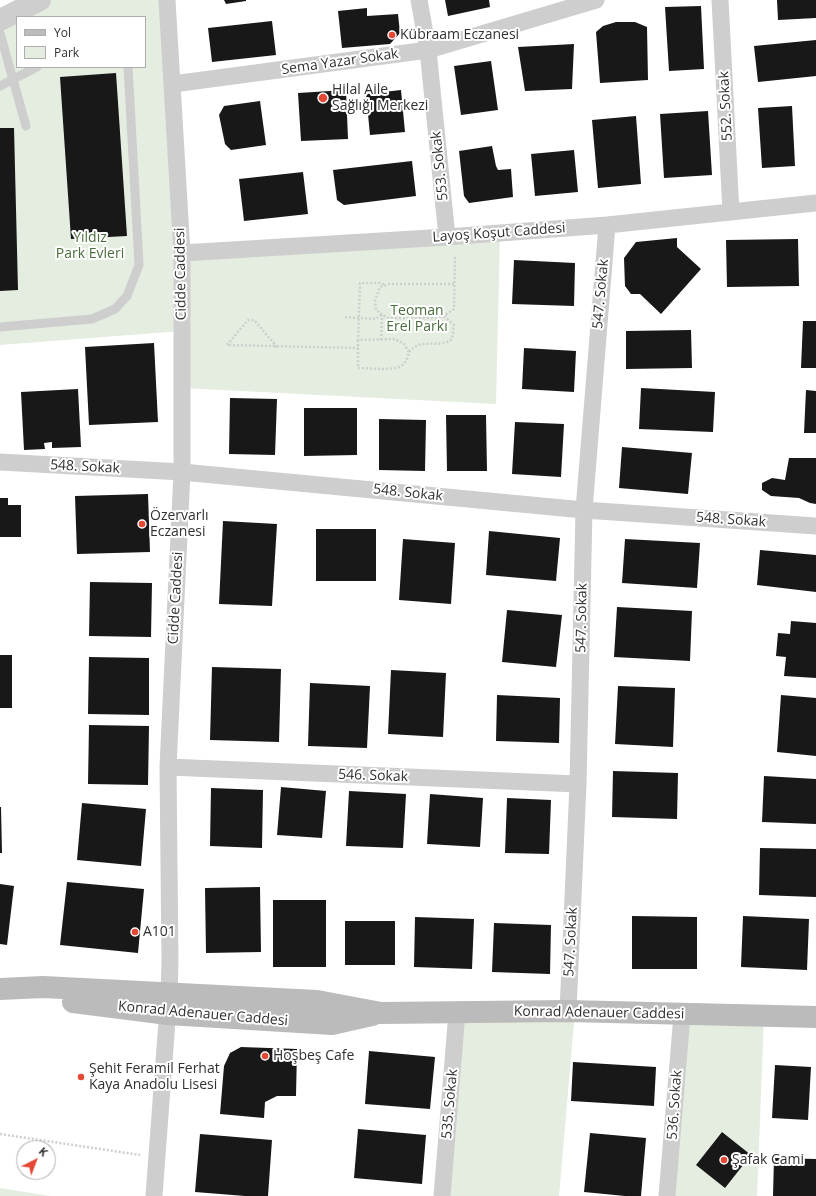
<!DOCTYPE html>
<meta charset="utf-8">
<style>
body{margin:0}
#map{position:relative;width:816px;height:1196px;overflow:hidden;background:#fff;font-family:"Open Sans",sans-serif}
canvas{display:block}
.legend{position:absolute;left:16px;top:16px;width:130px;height:52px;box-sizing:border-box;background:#fff;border:1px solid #adadad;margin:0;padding:5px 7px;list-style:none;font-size:12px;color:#313131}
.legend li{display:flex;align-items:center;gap:8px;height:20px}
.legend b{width:20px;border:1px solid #adadad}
.north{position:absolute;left:16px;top:1140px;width:40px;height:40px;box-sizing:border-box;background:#fff;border:1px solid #adadad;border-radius:50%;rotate:42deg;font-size:11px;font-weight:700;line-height:16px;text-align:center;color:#313131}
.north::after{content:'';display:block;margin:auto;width:14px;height:18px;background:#e54935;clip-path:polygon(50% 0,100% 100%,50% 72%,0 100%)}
</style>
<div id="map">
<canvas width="816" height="1196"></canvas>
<ul class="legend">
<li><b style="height:5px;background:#bbb"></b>Yol</li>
<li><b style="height:11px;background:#e4eddf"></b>Park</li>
</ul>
<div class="north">K</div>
</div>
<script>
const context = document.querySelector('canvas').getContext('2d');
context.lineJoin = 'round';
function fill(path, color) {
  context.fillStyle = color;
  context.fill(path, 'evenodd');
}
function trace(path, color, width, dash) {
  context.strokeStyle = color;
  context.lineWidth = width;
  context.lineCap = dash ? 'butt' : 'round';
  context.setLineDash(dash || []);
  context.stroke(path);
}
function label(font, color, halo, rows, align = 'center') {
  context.font = font + ' "Open Sans",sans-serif';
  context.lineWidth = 4;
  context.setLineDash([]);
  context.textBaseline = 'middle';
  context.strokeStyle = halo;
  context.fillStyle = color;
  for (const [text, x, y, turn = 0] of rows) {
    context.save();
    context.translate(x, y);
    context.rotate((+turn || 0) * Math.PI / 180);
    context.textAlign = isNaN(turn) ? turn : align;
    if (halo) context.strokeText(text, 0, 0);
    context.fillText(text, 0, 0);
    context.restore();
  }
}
const green = new Path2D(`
 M40,0H167L182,253L500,233L496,404L182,388V331L0,345V20ZM17,17H145V67H17Z
 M575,1011L559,1196H447L457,1012Z
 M682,1015L764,1016L757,1196H667Z
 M0,1188L50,1196H0Z`);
const building = new Path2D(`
 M224,0H246V1L226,4Z
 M445,0H489L490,7L448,16Z
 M777,0H816V18L778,20Z
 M701,6L704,69L669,71L665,7Z
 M367,8V16L398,14L400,33L390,44L342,48L338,11Z
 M272,21L276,55L212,62L208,28Z
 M616,22H635L647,27L648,80L600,83L596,32L603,26Z
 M816,40V76L758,82L754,46Z
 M574,44L572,89L525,91L518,47Z
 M491,61L498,110L461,115L454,66Z
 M116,73L127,236L71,239L60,77Z
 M346,90L348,139L301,141L298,93Z
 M401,90L405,132L370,135L366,94Z
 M260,101L266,145L231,150L225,144L219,115L224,106Z
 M792,106L795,166L762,168L758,108Z
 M708,111L712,175L664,178L660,114Z
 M636,116L641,184L598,188L592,120Z
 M0,128H14L18,290L0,291Z
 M492,146L496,166L498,170L511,169L513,197L469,203L464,196L459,151Z
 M574,150L578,192L535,196L531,154Z
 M412,161L416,196L344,205L337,200L333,170Z
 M303,172L308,214L244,221L239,179Z
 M677,238V247L701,269L661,314L640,294H631L625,286L624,258L636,242Z
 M798,239L799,286L727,287L726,240Z
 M514,260L575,263L574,306L512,304Z
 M803,321H816V368H801Z
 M691,330L692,368L626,369V331Z
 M154,343L158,422L89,425L85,347Z
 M524,348L576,351L574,392L522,389Z
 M641,388L715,392L713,432L639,429Z
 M78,389L81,447L52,448V442L44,443L45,449L24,450L21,392Z
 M806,390L816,391V433H804Z
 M230,398L277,399L275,455L229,454Z
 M304,408H357V455L304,456Z
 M446,415H486L487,471H447Z
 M379,419L426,420L425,471L379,470Z
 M515,422L564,424L561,477L512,474Z
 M622,447L692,453L688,494L619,488Z
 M789,458H816V504L810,503L799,498L771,496L762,490V483L772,478L785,480Z
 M148,494L150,552L77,554L75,496Z
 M0,498H8V505H21V537H0Z
 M223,521L277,524L272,606L219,604Z
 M316,529H376V581H316Z
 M489,531L560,538L556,581L486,575Z
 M403,539L455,543L451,604L399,600Z
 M625,539L700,543L697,588L622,583Z
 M760,550L816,555V592L757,585Z
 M90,582L152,583L151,637L89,636Z
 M617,607L692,611L690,661L614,657Z
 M507,610L562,615L556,667L502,662Z
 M791,621L816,623V678L784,676L786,657L776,656L778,633L790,634Z
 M0,655H12V708H0Z
 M89,657L149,658V715L88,714Z
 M212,667L281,669L279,742L210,740Z
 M391,670L446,673L443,737L388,734Z
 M310,683L370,686L367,748L308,746Z
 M618,686L675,688L673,747L615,744Z
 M497,695L560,698L559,743L496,741Z
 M781,695L816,698V756L777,752Z
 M89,725L149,726L148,785L88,784Z
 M613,771L678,773L677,819L612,817Z
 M764,776L816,779V824L762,822Z
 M281,787L326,791L322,838L277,835Z
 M211,788L263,790L262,848L210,846Z
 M349,791L406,794L403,848L346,846Z
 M430,794L483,798L480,847L427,844Z
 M507,798L551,800L549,854L505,853Z
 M82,803L146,809L141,866L77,860Z
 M0,807H1L2,853H0Z
 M760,848L816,849V897L759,895Z
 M67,882L144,889L138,953L60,945Z
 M0,884L14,886L7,945L0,944Z
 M260,887L261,952L206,953L205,888Z
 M273,900H326V967H273Z
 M632,916L697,917V969H632Z
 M743,916L809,919L807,970L741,967Z
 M415,917L474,919L472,969L414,967Z
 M345,921H395V965H345Z
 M494,923L551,925L550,974L492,972Z
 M241,1047L297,1049L296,1096H277L265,1102L264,1118L220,1114L224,1066L230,1053Z
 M369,1051L435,1057L430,1109L365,1104Z
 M573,1062L656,1067L654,1106L571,1101Z
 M775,1065L811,1067L808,1120L772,1118Z
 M358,1129L426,1135L422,1184L354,1178Z
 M722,1132L751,1155L725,1188L696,1165Z
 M590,1133L646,1138L641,1196H625L584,1192Z
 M200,1134L272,1140L268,1196H245L195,1192Z
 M774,1158L816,1159V1196H773Z`);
const path = new Path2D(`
 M454,284H389L380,287L375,300L376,310L387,318H441L454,309L455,255
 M345,317L376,319L382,314
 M358,340V368C369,368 392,371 401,366C406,363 408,357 409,352L404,344L395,339L358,340L360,283H381L385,285
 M381,340L382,315
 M277,347L254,320H248L227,345L358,348
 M409,352C421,339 429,346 443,343C446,343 449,341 452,339L454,325L444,316
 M0,1134L140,1155`);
const service = new Path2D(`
 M0,33L26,126
 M0,86L37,67
 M0,327L92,319L115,309L127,296L139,265L128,67`);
const minor = new Path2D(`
 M419,0L428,50L447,237
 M720,0L731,212
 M173,84L428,50L596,0
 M182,253L447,237L607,225L816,203
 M0,462L182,472L584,510L816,526
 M168,767L578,784
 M568,1011L578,784L584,510L607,225
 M154,1196L169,994L170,962L168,767L182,472V253L167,0
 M442,1196L457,1012
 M667,1196L682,1015`);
const tertiary = new Path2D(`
 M0,20L40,0`);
const secondary = new Path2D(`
 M0,989L43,987L317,1001L381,1013L568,1011L816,1017
 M73,1002L168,1014L332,1024L372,1015`);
const markers = [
 [392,35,4,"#e54935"],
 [323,98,5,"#e54935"],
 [142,524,4,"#e54935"],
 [135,932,4,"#e54935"],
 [265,1056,4,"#e54935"],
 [81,1077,4,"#e54935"],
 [724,1160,4,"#e54935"]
];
const poiNames = [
 ["Kübraam Eczanesi",400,35],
 ["Hilal Aile",332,90],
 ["Sağlığı Merkezi",332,106],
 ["Özervarlı",150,516],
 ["Eczanesi",150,532],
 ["A101",143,932],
 ["Hoşbeş Cafe",273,1056],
 ["Şehit Feramil Ferhat",89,1069],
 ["Kaya Anadolu Lisesi",89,1085],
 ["Şafak Cami",732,1160]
];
const streetNames = [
 ["Sema Yazar Sokak",340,62,-8],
 ["552. Sokak",726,106,-93],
 ["553. Sokak",440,166,-96],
 ["Layoş Koşut Caddesi",499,233,-4],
 ["Cidde Caddesi",181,274,-91],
 ["547. Sokak",601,294,-85],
 ["548. Sokak",85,467,3],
 ["548. Sokak",408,493,6],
 ["548. Sokak",731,520,4],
 ["Cidde Caddesi",176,598,-87],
 ["547. Sokak",582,618,-89],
 ["546. Sokak",373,776,2],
 ["547. Sokak",571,942,-87],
 ["Konrad Adenauer Caddesi",599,1013,1],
 ["Konrad Adenauer Caddesi",203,1014,5],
 ["535. Sokak",450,1104,-85],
 ["536. Sokak",675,1105,-86]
];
const parkNames = [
 ["Yıldız",90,238],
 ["Park Evleri",90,254],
 ["Teoman",417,311],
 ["Erel Parkı",417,327]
];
fill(green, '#e4eddf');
fill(building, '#181818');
trace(path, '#cecece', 2.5, [2, 2]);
trace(service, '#cecece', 9);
trace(minor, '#cecece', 17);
trace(tertiary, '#cecece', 22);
trace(secondary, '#bbb', 22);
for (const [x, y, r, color] of markers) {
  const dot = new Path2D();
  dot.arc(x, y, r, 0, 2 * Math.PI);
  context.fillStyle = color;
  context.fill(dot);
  trace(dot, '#fff', 1.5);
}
label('14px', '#313131', '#fff', poiNames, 'left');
label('14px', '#313131', '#fff', streetNames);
label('14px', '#4b6d3d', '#fff', parkNames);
</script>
